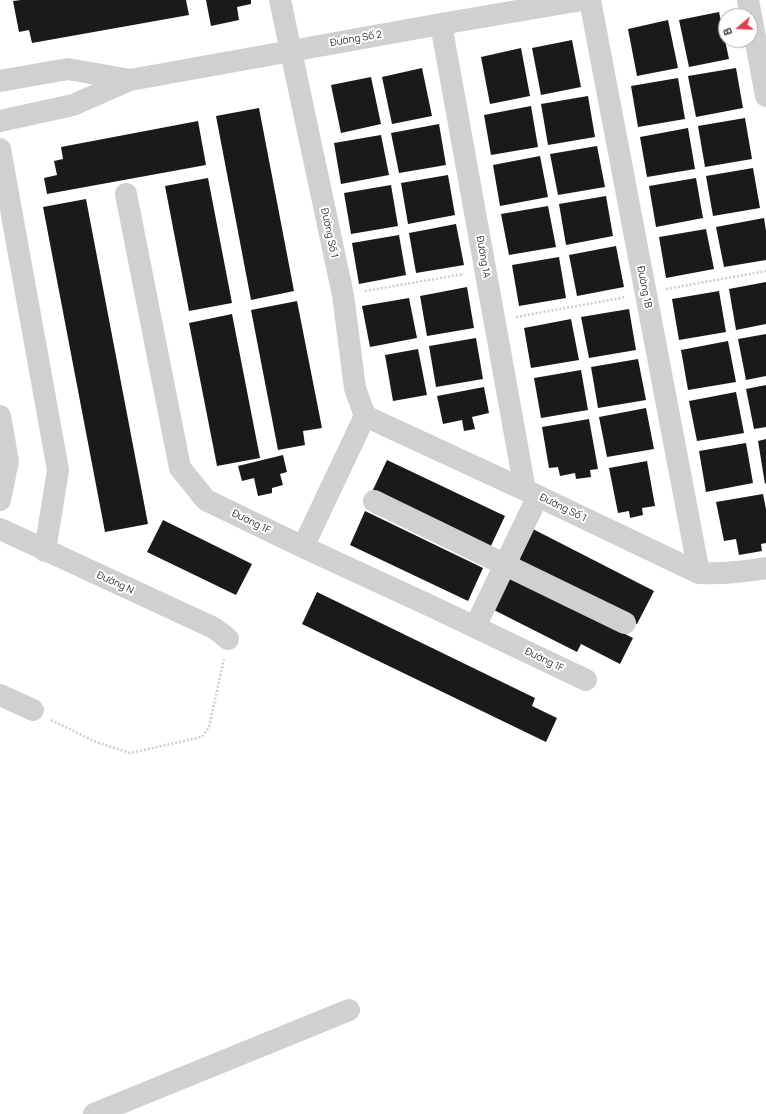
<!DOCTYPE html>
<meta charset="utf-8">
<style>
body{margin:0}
#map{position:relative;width:766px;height:1114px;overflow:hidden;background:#fff;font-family:Manrope,sans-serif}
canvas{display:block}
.north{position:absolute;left:718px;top:8px;width:40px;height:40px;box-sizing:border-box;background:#fff;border:1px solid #adadad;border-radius:50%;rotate:251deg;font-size:11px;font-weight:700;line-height:16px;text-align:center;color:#333}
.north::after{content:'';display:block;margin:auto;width:14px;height:18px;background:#e63946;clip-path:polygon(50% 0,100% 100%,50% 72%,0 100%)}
</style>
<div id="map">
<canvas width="766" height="1114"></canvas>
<div class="north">B</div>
</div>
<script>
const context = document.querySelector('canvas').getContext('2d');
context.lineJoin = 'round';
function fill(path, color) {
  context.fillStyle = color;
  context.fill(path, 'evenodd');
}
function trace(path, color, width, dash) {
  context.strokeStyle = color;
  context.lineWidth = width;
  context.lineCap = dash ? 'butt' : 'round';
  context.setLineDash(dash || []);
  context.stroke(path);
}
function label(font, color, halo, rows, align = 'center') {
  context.font = font + ' Manrope,sans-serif';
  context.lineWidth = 4;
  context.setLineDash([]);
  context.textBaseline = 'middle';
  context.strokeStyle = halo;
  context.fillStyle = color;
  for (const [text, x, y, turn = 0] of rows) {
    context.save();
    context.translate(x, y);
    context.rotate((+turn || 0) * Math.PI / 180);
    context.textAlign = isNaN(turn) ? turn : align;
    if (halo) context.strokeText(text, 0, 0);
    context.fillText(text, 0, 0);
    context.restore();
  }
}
const building = new Path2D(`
 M21,0H186L189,15L32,43L29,30L19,32L13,1Z
 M206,0H251V4L237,7L239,20L211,26Z
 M719,12L729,59L689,67L679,20Z
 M668,20L678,68L637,76L628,29Z
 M572,40L581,87L541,95L532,48Z
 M521,48L530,96L490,104L481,57Z
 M422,68L432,116L392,124L382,77Z
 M736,68L743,108L696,117L688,76Z
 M371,77L381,124L341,133L331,85Z
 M678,78L685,119L638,127L631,86Z
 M588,96L595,137L548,145L541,104Z
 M531,106L538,147L491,155L484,115Z
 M259,108L294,291L251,300L216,116Z
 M745,118L752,159L705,167L698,126Z
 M198,121L206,165L47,194L44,178L57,175L54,161L63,159L61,147Z
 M439,124L446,165L399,173L391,133Z
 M688,128L695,169L647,177L640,137Z
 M381,135L389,175L341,184L334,143Z
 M597,146L605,187L558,195L550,154Z
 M540,156L548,197L500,206L493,165Z
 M753,168L760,208L713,216L706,176Z
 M448,175L455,215L408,224L401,183Z
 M208,178L232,303L189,311L165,186Z
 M696,178L703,218L656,227L649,186Z
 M391,185L398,226L351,234L344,193Z
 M606,196L613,236L566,245L559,204Z
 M86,199L148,524L105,532L43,207Z
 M548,206L556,247L509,255L501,214Z
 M764,218L766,231V260L724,267L716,227Z
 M456,224L464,265L416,273L409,233Z
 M706,229L714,269L666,278L659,237Z
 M399,235L406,275L359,284L352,243Z
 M616,246L624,287L577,296L569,255Z
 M559,257L566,298L519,306L512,265Z
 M766,282V324L736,330L729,289Z
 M467,287L474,328L427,336L420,296Z
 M719,291L726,332L679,340L672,299Z
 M409,298L417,338L370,347L362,306Z
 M297,301L322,428L303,431L305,445L278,450L251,310Z
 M629,309L636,350L589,358L581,317Z
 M232,314L260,458L217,466L189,323Z
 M571,319L579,360L531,368L524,328Z
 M766,334V376L746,380L738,339Z
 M476,338L483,379L436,387L429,346Z
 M728,341L736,382L688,390L681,350Z
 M418,349L427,395L393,401L385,355Z
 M638,359L646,400L598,408L591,367Z
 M581,370L588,410L541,418L534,378Z
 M766,385V427L754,429L746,389Z
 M484,387L489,413L472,417L475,429L464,431L462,420L443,424L437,396Z
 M736,392L744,433L697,441L689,401Z
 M646,408L654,449L607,457L599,417Z
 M589,419L598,469L590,470L591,477L576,479L575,473L560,476L558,467L549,468L542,427Z
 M766,439V483L765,484L758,441Z
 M746,443L753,483L706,492L699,451Z
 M283,455L287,472L280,474L283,485L272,488V493L258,496L254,478L242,481L238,466Z
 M387,460L505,516L489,550L371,494Z
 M647,461L655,506L642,508L643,515L630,518L629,511L618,513L609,468Z
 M763,494L766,509V543L761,544L762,551L739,555L736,539L724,541L716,502Z
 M365,511L483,568L468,601L350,545Z
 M163,520L252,564L236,595L147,552Z
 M529,527L654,591L637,624L512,561Z
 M506,575L633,638L620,664L581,644L577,652L490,608Z
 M317,592L535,698L532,706L557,718L546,742L302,624Z`);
const path = new Path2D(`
 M666,289L766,271
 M365,291L464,274
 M516,317L626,297
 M51,720L96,742L130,753L202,737L209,727L224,659`);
const minor = new Path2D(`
 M280,0L343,295L355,388L365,416L303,547
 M590,0L699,573
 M748,0L766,96
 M441,24L525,490
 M130,80L441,24L582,0
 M0,81L68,69L130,80L73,105L0,121
 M0,149L58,470L45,551
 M126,194L180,468L206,500L303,547L435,608L586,680
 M0,416L8,461L0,500
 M365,416L525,490L699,573C722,574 743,572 766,568
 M374,501L625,623
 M0,529L214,628L222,634L228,639
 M475,627L538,496
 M0,695L33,710
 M94,1114L349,1010`);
const streetNames = [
 ["Đường Số 2",356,39,-10],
 ["Đường Số 1",329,233,78],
 ["Đường 1A",483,257,80],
 ["Đường 1B",644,287,79],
 ["Đường Số 1",563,508,26],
 ["Đường 1F",251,522,26],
 ["Đường N",115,583,25],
 ["Đường 1F",544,660,26]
];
fill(building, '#1a1a1a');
trace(path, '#cdcdcd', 2.5, [2, 2]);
trace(minor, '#d0d0d0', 22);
label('10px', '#333', '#fff', streetNames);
</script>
